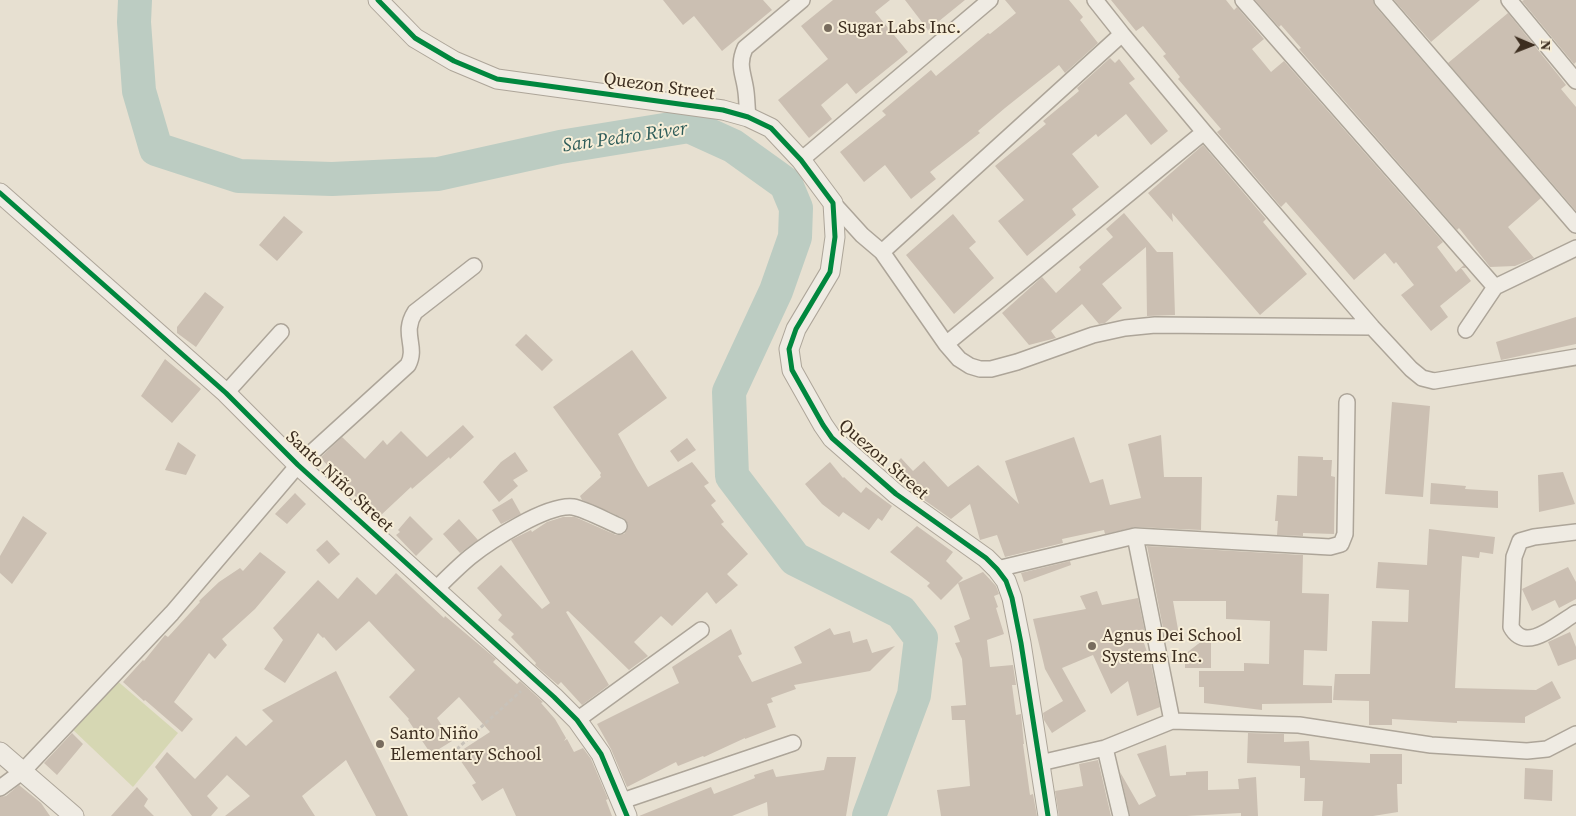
<!DOCTYPE html>
<meta charset="utf-8">
<style>
body{margin:0}
#map{position:relative;width:1576px;height:816px;overflow:hidden;background:#e7e0d1;font-family:"Source Serif 4",serif}
canvas{display:block}
.north{position:absolute;left:1506px;top:20px;width:50px;height:50px;-webkit-text-stroke:4px #f7eed8;paint-order:stroke;rotate:91deg;font-size:14px;font-weight:700;line-height:20px;text-align:center;color:#3d2e20}
.north::after{content:'';display:block;margin:auto;width:18px;height:22px;background:#3d2e20;clip-path:polygon(50% 0,100% 100%,50% 72%,0 100%)}
</style>
<div id="map">
<canvas width="1576" height="816"></canvas>
<div class="north">N</div>
</div>
<script>
const context = document.querySelector('canvas').getContext('2d');
context.lineJoin = 'round';
function fill(path, color) {
  context.fillStyle = color;
  context.fill(path, 'evenodd');
}
function trace(path, color, width, dash) {
  context.strokeStyle = color;
  context.lineWidth = width;
  context.lineCap = dash ? 'butt' : 'round';
  context.setLineDash(dash || []);
  context.stroke(path);
}
function label(font, color, halo, rows, align = 'center') {
  context.font = font + ' "Source Serif 4",serif';
  context.lineWidth = 4;
  context.setLineDash([]);
  context.textBaseline = 'middle';
  context.strokeStyle = halo;
  context.fillStyle = color;
  for (const [text, x, y, turn = 0] of rows) {
    context.save();
    context.translate(x, y);
    context.rotate((+turn || 0) * Math.PI / 180);
    context.textAlign = isNaN(turn) ? turn : align;
    if (halo) context.strokeText(text, 0, 0);
    context.fillText(text, 0, 0);
    context.restore();
  }
}
const green = new Path2D(`
 M115,679L178,733L133,787L70,727Z`);
const river = new Path2D(`
 M135,0L134,22L139,91L156,149L239,176L332,179L438,174L560,147L689,126L733,146L786,184L796,208L795,237L776,291L729,392L732,476L795,559L901,612L921,638L914,695L869,816`);
const building = new Path2D(`
 M663,0H763L772,10L722,51L694,16L683,25Z
 M833,0H890L875,12L908,52L856,94L847,83L821,105L832,119L809,138L778,100L828,59L801,26Z
 M905,0H965L928,30Z
 M1005,0H1069L1083,17L1080,20L1098,43L1065,73L1059,65L1005,108L978,131L980,133L930,172L936,179L911,199L885,165L864,182L840,152L886,115L882,111L931,70L936,76L988,33L990,34L1016,13Z
 M1111,0H1226L1234,10L1237,7L1264,39L1252,49L1271,72L1284,61L1443,242L1437,247L1456,272L1464,265L1466,268H1461L1471,281L1440,306L1448,317L1431,331L1401,295L1414,285L1396,262L1394,264L1385,253L1354,280L1286,202L1281,207L1217,132L1221,129L1178,79L1180,77L1163,56L1166,54L1143,26L1136,31Z
 M1255,0H1373L1375,6L1541,198L1508,227L1534,258L1515,266L1490,267L1459,228L1457,230L1299,49L1301,48L1281,25L1279,27Z
 M1394,0H1480L1431,42Z
 M1524,0H1576V62L1574,64L1522,1Z
 M1508,13L1559,76L1566,85L1561,89L1576,107V211L1448,63Z
 M1110,58L1115,63L1119,59L1135,79L1129,83L1168,131L1151,145L1126,114L1098,137L1096,134L1072,154L1099,187L1072,209L1076,215L1027,256L998,221L1024,200L995,166L1046,124L1043,121L1079,91L1077,88Z
 M1203,145L1266,219L1263,222L1307,274L1260,315L1172,213L1173,222L1148,193Z
 M1124,213L1157,252H1173L1175,315L1147,316L1146,247L1102,284L1122,308L1105,323L1099,324L1082,304L1051,331L1056,338L1029,345L1002,313L1042,277L1056,293L1081,270L1079,267L1113,237L1106,229Z
 M953,214L976,242L969,248L994,278L954,314L906,255Z
 M284,216L303,232L277,261L259,245Z
 M205,292L224,307L196,347L177,333V327Z
 M1576,317V344L1501,360L1496,342Z
 M526,334L553,360L542,371L515,345Z
 M632,350L667,398L618,434L637,469L648,487L692,462L709,483L704,486L716,501L711,505L724,522L721,524L748,554L727,574L738,585L716,604L707,592L672,626L661,616L634,642L648,656L629,670L568,611L566,612L609,685L582,705L561,682L558,685L535,665L536,663L511,637L514,634L498,620L502,615L477,588L501,565L542,609L550,603L511,540L531,530L532,532L547,522L563,517H575L616,535L624,534L627,530L628,524L623,518L582,500L580,496L601,477L600,475L601,473L553,407Z
 M165,359L201,389L172,423L141,396Z
 M1392,402L1430,406L1423,497L1385,494Z
 M463,425L474,437L450,459L449,457L412,489L411,487L380,516L344,487L347,483L320,458L342,437L365,459L383,440L387,445L401,431L427,457Z
 M1161,435L1164,477H1202L1201,530L1136,527L1105,534L1104,530L1062,539L1063,543L1005,557L997,535L980,540L970,504L951,519L913,492L890,470L901,458L913,471L924,461L948,487L978,465L1019,504L1005,461L1074,437L1090,483L1103,479L1110,505L1141,498L1128,444Z
 M687,438L696,450L678,462L670,451Z
 M178,442L196,455L186,475L165,470Z
 M515,452L528,471L513,480L518,486L499,502L483,482L501,462Z
 M1298,456L1323,457V460H1332L1331,476L1335,477L1334,534L1303,533V536L1277,535L1278,521H1275L1277,495L1297,496Z
 M830,462L843,478L844,477L861,493L866,487L892,506L882,521L878,518L869,530L843,512L839,517L822,504L805,484Z
 M1563,472L1575,504L1539,512L1538,475Z
 M1431,483L1466,486L1465,489L1498,491V508L1430,504Z
 M295,493L306,504L287,524L275,514Z
 M512,498L521,514L501,524L492,510Z
 M23,516L47,533L12,584L0,573V556Z
 M410,516L433,539L416,556L396,535L400,532L398,530Z
 M459,519L478,540L460,553L443,534Z
 M917,526L953,552L946,561L963,578L958,583L983,572L996,586L999,594L994,596L998,607L996,608L1004,634L987,640L990,667L1013,665L1016,685H1012L1016,715L1021,714L1024,744H1023L1030,795L1033,794L1037,816H941L937,790L970,786L965,720H952L951,706L966,705L962,659L955,643L960,642L954,626L970,619L958,583L941,600L927,586L930,583L890,552Z
 M1429,529L1495,537L1493,554L1480,552L1479,558L1462,556L1455,688L1536,690L1552,681L1561,698L1525,717V723L1457,721V723L1392,719V725H1369V701L1333,700L1335,674H1370L1372,621L1408,622L1409,590L1376,588L1378,562L1427,565Z
 M327,540L340,554L329,564L316,550Z
 M1147,546L1303,555L1302,593L1329,594L1327,651L1304,650L1303,685L1332,686V703L1262,704V710L1204,703V687H1199V671H1244V663L1269,664L1270,621L1226,619V601H1173L1179,635L1165,638Z
 M260,552L286,572L255,609L222,639L227,645L215,659L209,653L174,702L193,719L182,732L145,700L144,701L123,682L143,660L144,661L165,635L168,637L200,602L199,601L219,582L240,568L243,571Z
 M1070,561L1071,565L1024,582L1021,573Z
 M1568,567L1576,582V599L1559,608L1555,600L1532,611L1522,589Z
 M396,573L444,618L445,616L496,659L493,662L517,684L520,681L543,702L541,703L555,719L566,738L564,741L567,739L574,752L583,748L591,759L608,799L606,800L612,816H516L503,788L482,801L472,785L476,783L456,754L490,732L459,697L437,718L452,741L431,754L408,720L409,719L389,697L415,670L369,621L336,651L324,637L323,638L318,633L285,683L264,669L283,640L273,628L318,580L338,599L357,577L376,595Z
 M1097,591L1102,605L1138,598L1147,642L1144,643L1151,664L1160,707L1137,716L1128,681L1111,694L1093,655L1062,668L1086,711L1052,733L1044,720L1043,713L1063,701L1045,669L1033,619L1086,609L1080,596Z
 M830,628L834,635L850,631L853,643L867,639L872,653L895,646L870,671L794,685L796,689L771,698L773,702L767,704L776,727L745,739V738L704,757L703,756L678,766L676,762L627,787L611,749L597,724L679,683L672,667L731,629L742,654L738,656L752,682L802,663L794,647Z
 M1570,632L1576,647V659L1558,666L1548,642Z
 M1211,634V668H1185V654Z
 M336,671L408,816H376L346,760L302,796L315,816H225L250,796L227,775L207,796L218,808L211,816H192L155,767L167,752L195,779L236,736L246,746L273,721L262,710Z
 M72,733L83,744L57,775L44,763Z
 M1248,733L1284,734V742L1309,741L1310,760L1370,763V754H1402V784H1397L1398,812L1373,816H1322L1323,801H1304L1305,778H1300V766L1247,763Z
 M1166,745L1170,776L1186,775V772L1208,771V790L1239,789L1238,779L1256,777L1258,816H1241V813L1187,816H1130L1120,772L1139,805L1156,796L1137,754Z
 M827,757H856L846,816H768L767,802L732,816H639L711,787L714,794L755,778L754,775L773,769L776,777L824,770Z
 M1098,760L1111,816H1059L1055,791L1083,786L1079,764Z
 M1525,768L1553,770L1552,801L1524,799Z
 M19,785L41,803L50,816H0V797L6,796Z
 M137,787L148,799L144,806L154,816H111Z`);
const path = new Path2D(`
 M447,758L521,691`);
const minor = new Path2D(`
 M1095,0L1122,34L1204,132L1372,327L1411,369L1422,378L1434,381L1576,357
 M1243,0L1495,287
 M1382,0L1576,225
 M1509,0L1576,81
 M748,117C747,109 747,100 746,92C744,74 737,66 745,48L802,0
 M801,160L990,0
 M833,203L862,235L882,252L946,344L959,359L970,366L980,369H991L1017,362L1093,335L1125,328L1155,325L1372,327
 M882,252L1122,34
 M1466,330L1495,287L1576,248
 M946,344L1204,132
 M226,393L281,332
 M1576,532L1534,537L1520,541L1514,557L1511,627C1526,654 1557,624 1576,613
 M997,569L1135,536
 M436,589C447,578 458,567 470,557C490,541 547,504 573,507C585,509 607,521 619,526
 M577,720L701,630
 M1172,721L1135,536L1330,547L1341,544L1345,534L1347,402
 M1105,748L1121,816
 M1040,763L1105,748L1172,721L1299,725L1431,745L1527,751L1547,749L1576,734
 M0,788L23,771L172,613L298,465L408,365C418,346 401,334 415,312L474,266
 M622,801L793,743`);
const tertiary = new Path2D(`
 M378,0L415,38L454,61L497,79L723,110L748,117L771,128L801,160L833,203L835,237L830,272L796,329L789,349L792,370L823,425L832,438L896,494L986,558L997,569L1006,581L1012,598L1021,643L1048,816
 M0,193L226,393L298,465L554,697L577,720L601,754L627,816
 M0,752L74,816`);
const cycleway = new Path2D(`
 M378,0L415,38L454,61L497,79L723,110L748,117L771,128L801,160L833,203L835,237L830,272L796,329L789,349L792,370L823,425L832,438L896,494L986,558L997,569L1006,581L1012,598L1021,643L1048,816
 M0,193L226,393L298,465L554,697L577,720L601,754L627,816`);
const markers = [
 [828,28,5,"#786c5e"],
 [1092,646,5,"#786c5e"],
 [380,744,5,"#786c5e"]
];
const poiNames = [
 ["Sugar Labs Inc.",838,28],
 ["Agnus Dei School",1102,636],
 ["Systems Inc.",1102,657],
 ["Santo Niño",390,734],
 ["Elementary School",390,755]
];
const streetNames = [
 ["Quezon Street",659,87,8],
 ["Quezon Street",883,460,41],
 ["Santo Niño Street",339,482,43]
];
const waterNames = [
 ["San Pedro River",625,138,-8]
];
fill(green, '#d6d7b3');
trace(river, '#bcccc2', 34);
fill(building, '#cbbfb2');
trace(minor, '#ada599', 18);
trace(tertiary, '#ada599', 21);
trace(path, '#c8c2b9', 3, [4, 2.5]);
trace(minor, '#efebe3', 15);
trace(tertiary, '#efebe3', 19);
trace(cycleway, '#00873e', 5);
for (const [x, y, r, color] of markers) {
  const dot = new Path2D();
  dot.arc(x, y, r, 0, 2 * Math.PI);
  context.fillStyle = color;
  context.fill(dot);
  trace(dot, '#f7eed8', 2);
}
label('18px', '#3d2e20', '#f7eed8', poiNames, 'left');
label('18px', '#3d2e20', '#f7eed8', streetNames);
label('italic 19px', '#2f5d5a', '#f7eed8', waterNames);
</script>
